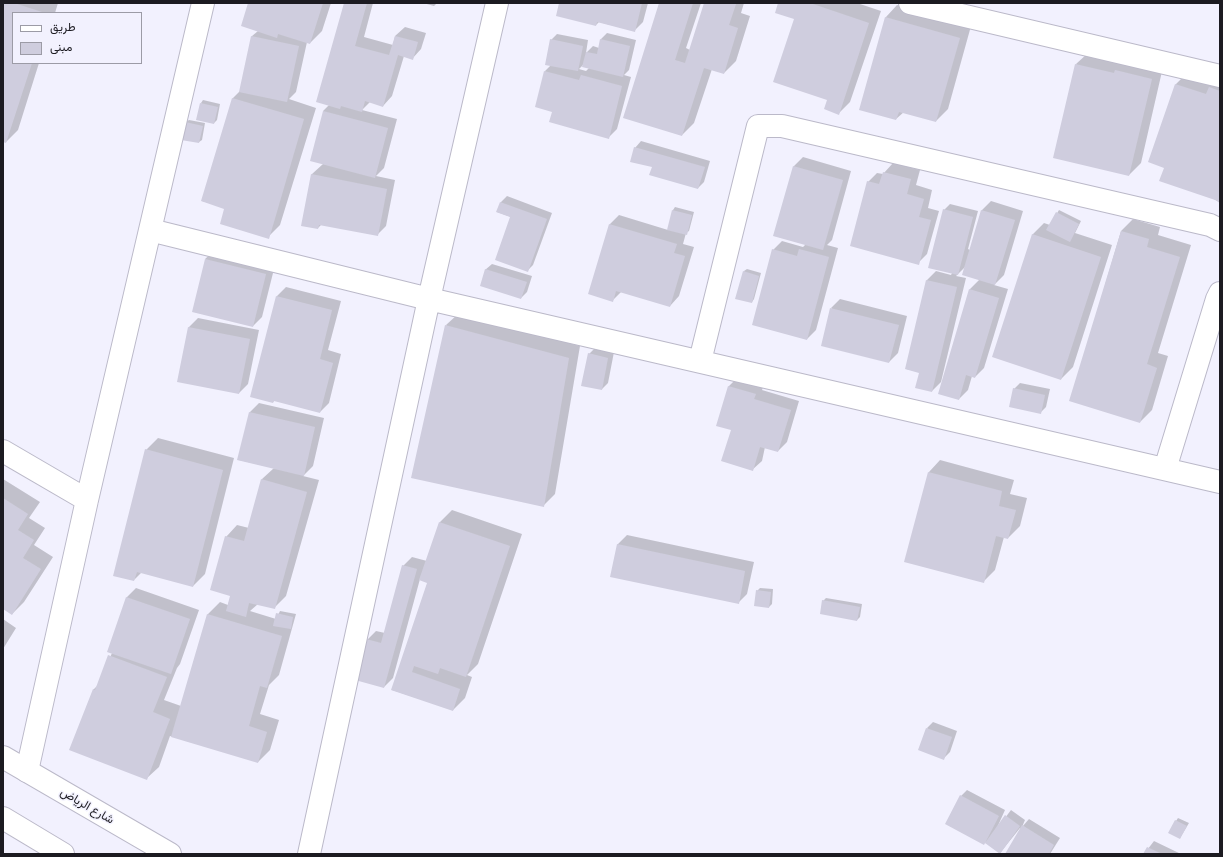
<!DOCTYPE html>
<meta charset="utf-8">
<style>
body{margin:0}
#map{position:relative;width:1223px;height:857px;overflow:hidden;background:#f2f1fe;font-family:"IBM Plex Sans",Vazirmatn,sans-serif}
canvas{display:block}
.frame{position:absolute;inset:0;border:4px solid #1c1b21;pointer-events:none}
.legend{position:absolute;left:12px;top:12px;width:130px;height:52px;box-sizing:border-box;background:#f2f1fe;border:1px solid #9c9ba6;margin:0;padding:5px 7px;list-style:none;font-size:12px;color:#1c1b21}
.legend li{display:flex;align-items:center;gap:8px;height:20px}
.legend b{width:20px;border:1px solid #9c9ba6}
</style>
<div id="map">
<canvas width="1223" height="857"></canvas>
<div class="frame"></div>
<ul class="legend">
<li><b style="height:5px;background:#fff"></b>طريق</li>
<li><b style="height:11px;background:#cfcdde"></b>مبنى</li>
</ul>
</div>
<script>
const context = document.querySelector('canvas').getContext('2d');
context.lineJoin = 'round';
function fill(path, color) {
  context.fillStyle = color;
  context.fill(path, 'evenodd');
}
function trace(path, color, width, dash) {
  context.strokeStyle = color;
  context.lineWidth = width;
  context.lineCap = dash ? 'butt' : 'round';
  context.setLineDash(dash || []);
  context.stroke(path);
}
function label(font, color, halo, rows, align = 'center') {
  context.font = font + ' "IBM Plex Sans",Vazirmatn,sans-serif';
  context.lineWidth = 3;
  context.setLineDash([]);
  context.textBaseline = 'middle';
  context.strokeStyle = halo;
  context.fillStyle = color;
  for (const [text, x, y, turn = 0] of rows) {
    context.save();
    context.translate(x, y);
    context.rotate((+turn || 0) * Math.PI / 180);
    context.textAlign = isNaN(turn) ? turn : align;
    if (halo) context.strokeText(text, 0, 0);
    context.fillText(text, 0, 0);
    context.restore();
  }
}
const shadow = new Path2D(`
 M3,3H58L55,13H13V63H39L18,130L6,142L3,141Z
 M249,3H331L322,31L310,43L307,42L296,92L289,99L316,108L280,225L268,237L226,208L202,201L233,98L241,90L252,36L258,31Z
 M345,3H373L364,37L393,45L395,36L405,27L426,33L421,49L412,59L404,56L392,96L383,106L370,102L362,110L397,119L384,168L376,176L395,180L386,226L377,235L322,224L318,228L302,225L312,174L323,164V111L329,105Z
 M423,3H437L434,6Z
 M560,3H648L643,22L634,31L599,22L596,25Z
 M660,3H701L686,48L690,50L705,3H744L741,13L750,16L736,61L724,73L712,69L694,123L682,135Z
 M779,3H857L881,11L850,102L838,114L829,99L796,19Z
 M897,5L971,26L948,109L936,121L904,112L896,119L886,17Z
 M607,33L636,40L629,70L624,75L631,77L617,129L608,138L553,111L545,71L551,65V40L557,34L588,40L586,53L593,46L599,48L601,39ZM584,64L589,68L586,71L579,69Z
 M1088,53L1163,67L1141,163L1129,175L1076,64Z
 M1188,72L1220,78V203L1165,167L1149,161L1176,84Z
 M203,100L220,104L217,120L214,123L201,103Z
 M189,120L205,123L202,140L199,142L186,122Z
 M641,141L710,161L704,182L698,188L653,167L635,148Z
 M803,157L851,171L832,240L827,245L838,248L816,330L807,339L773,250L782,241L803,247L806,244L775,236L794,166Z
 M893,163L920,170L916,185L932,190L928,208L939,211L927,254L918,263L868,182L877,173L883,174Z
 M507,196L552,213L533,265L527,271L511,217L497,212L501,202Z
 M991,201L1023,211L1004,275L994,285L1008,289L984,368L975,377L972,376L968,390L959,399L970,289L980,279L965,267L956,276L966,278L941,382L932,391L920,372L906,369L927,280L936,271L951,275L952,273L944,210L950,204L978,211L968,249L970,250L982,210Z
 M675,207L694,212L689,231L686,233L683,244L694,247L679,296L670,306L622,291L613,300L610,224L619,215L668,230L673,210Z
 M1059,210L1081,221L1075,233L1112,245L1073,367L1061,379L1032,235L1044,223L1050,225Z
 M1133,219L1160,227L1158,235L1191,245L1158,353L1168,356L1152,410L1140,422L1071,400L1121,231Z
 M215,250L275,265L262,317L253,326L205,259Z
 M492,264L532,276L527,292L521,298L485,270Z
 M747,269L761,273L754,299L752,302L744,271Z
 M286,287L341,301L328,350L341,354L329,403L320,412L275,400L273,402L277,296Z
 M840,299L907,316L898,353L889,362L831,308Z
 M458,314L580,346L555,494L543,506L446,325Z
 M198,318L259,330L248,384L239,393L178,381L189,327Z
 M595,348L614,352L608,383L602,389L589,354Z
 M738,377L764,385L762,390L799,401L787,442L778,451L765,447L762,461L752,470L732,429L718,425L729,386Z
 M1020,383L1050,389L1046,407L1040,413L1014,389Z
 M259,403L324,418L313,466L303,476L319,480L286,596L274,608L258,604L250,611L276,619L280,611L296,614L279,675L269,685L260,714L279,720L270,750L258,762L170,736L159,767L147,778L93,690L98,685L112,653L127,597L136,588L199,610L180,664L177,668L164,700L181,706L208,614L220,602L228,605L231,595L226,537L237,525L249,528L262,479L274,468L239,460L250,412Z
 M158,438L234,458L205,574L193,586L142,572L134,580L146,450Z
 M940,460L1014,480L1010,494L1027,498L1020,526L1008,538L1004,537L995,570L983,582L905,561L929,472Z
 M3,479L40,502L29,518L45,528L34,545L53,557L24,602L12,614L3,608Z
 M452,510L522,534L478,664L467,675L472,677L465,698L453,710L392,690L428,582L420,579L393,678L384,687L367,640L376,631L385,633L403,566L412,557L427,561L440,522Z
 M627,535L754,562L747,594L738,603L617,545Z
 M760,588L773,589L772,604L769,607L757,591Z
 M826,598L862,604L860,617L857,620L823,601Z
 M3,619L16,628L3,649Z
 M933,722L957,731L950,752L944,758L927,728Z
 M967,790L1005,810L996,830L1011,810L1025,820L1022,827L1029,819L1060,838L1050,854H1006L1021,829L1020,828L1000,853L985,842L961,796Z
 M1178,818L1189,823L1180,838L1176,821Z
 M1154,841L1181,854H1144Z`);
const building = new Path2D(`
 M3,3H14L45,13H13V63H32L6,143L3,142Z
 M248,3H323L310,44L278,34L277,38L241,26Z
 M344,3H367L355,46L389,55L395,36L418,42L413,60L398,55L383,107L365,101L362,112L341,106L340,109L316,102Z
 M559,3H642L635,32L597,22L596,26L556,16Z
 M659,3H693L675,60L685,63L704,3L736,4L729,25L738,28L724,74L704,68L682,136L623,118Z
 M778,3H810L869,23L839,115L824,109L827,100L773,82L794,19L775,13Z
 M885,17L960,38L936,122L899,112L896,120L859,110Z
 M251,36L299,46L287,102L239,92Z
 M550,39L583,46L578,71L545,65Z
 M600,39L630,46L623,77L582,67L586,52L597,54Z
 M1075,64L1114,73L1115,70L1152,79L1129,176L1053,158Z
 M544,71L579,80L581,75L622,86L609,139L549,122L552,112L535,107Z
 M1175,84L1206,94L1209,87L1220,91V204L1218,201L1159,181L1164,168L1148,162Z
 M232,98L304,119L269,239L220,224L224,209L201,201Z
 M200,103L218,107L214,124L196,120Z
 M323,111L388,128L375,178L310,161Z
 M185,122L203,126L199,143L181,140Z
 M634,147L705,167L698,189L649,175L652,167L630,162Z
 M793,166L843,180L823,250L773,236Z
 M883,172L911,179L907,194L924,199L919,217L931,220L919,265L850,246L867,181L879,184Z
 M311,174L387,189L378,236L319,225L318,229L301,226Z
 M500,202L547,219L528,272L495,260L510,217L496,212Z
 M943,209L973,217L958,275L928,268Z
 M672,210L692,215L687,235L667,230Z
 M981,210L1015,220L995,285L962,275Z
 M1056,212L1079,224L1070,242L1046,230Z
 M609,224L677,244L674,253L685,256L670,307L616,291L613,302L588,294Z
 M1121,231L1149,239L1147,247L1180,257L1147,364L1157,368L1140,423L1069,401Z
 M1032,234L1101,257L1061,380L992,357Z
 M772,249L797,256L799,249L829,257L807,340L752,325Z
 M205,259L266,274L253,327L192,312Z
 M485,269L527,282L521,299L480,286Z
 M743,271L759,276L752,303L735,299Z
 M926,280L957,287L932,392L915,388L919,373L905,369Z
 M969,289L999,298L975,378L966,375L959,400L938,394Z
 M276,296L332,310L320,359L333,363L320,413L274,401L273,403L250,397Z
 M830,308L899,325L889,363L821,346Z
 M445,325L569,358L544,507L411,478Z
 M188,327L250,339L239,394L177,382Z
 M588,353L608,358L602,390L581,386Z
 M728,386L756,394L754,399L791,410L778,452L760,447L753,471L721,461L731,430L716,426Z
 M1013,388L1045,395L1041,414L1009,407Z
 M249,412L315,427L304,476L237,460Z
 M145,449L223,470L193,587L137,572L134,581L113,576Z
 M928,472L1002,491L999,506L1016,510L1008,539L996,536L984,583L904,562Z
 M261,479L307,492L275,609L249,603L246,617L226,611L230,596L210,590L225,536L244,541Z
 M3,498L28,514L18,530L34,540L23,558L41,569L12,615L3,609Z
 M439,522L510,546L466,677L440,668L438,674L414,666L412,672L460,689L453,711L391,690L427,583L419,580Z
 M617,544L745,571L739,604L610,577Z
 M402,565L417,569L384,688L355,680L366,639L381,643Z
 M756,590L771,592L769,608L754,606Z
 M126,597L190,619L171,674L107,652Z
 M822,600L860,607L857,621L820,614Z
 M276,613L293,617L291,629L273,626Z
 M207,614L282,636L267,688L260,686L249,726L267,732L258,763L171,737Z
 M108,655L167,677L153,712L170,719L147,780L69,750L93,689L95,690Z
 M926,728L952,737L944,760L918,750Z
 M960,795L999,816L984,845L945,824Z
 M1005,815L1020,826L1000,854L985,843Z
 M1175,820L1187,826L1180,839L1168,833Z
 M1022,825L1054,845L1049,854H1005Z
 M1147,847L1162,854H1143Z`);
const minor = new Path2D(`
 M910,3L1220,76
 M150,230L429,299L1220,482
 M700,361L758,126H782L1210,225L1220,230
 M3,451L87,500
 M1165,469L1217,299L1220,293
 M27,771L87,500L203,3
 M309,854L429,299L497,3`);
const major = new Path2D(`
 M3,757L170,854
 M3,818L63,854`);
const streetNames = [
 ["شارع الرياض",87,806,30]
];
fill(shadow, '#0003');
fill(building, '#cfcdde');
trace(minor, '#bbb9c9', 24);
trace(major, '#bbb9c9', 24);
trace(minor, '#fff', 22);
trace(major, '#fff', 22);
label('12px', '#1c1b21', '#f2f1fe', streetNames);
</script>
